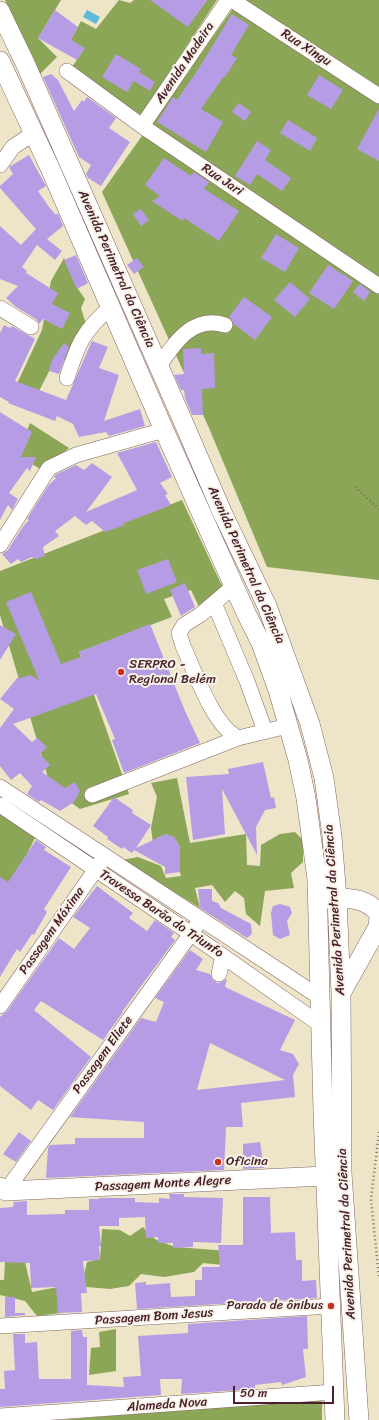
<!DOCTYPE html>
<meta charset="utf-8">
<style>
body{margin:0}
#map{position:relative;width:379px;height:1420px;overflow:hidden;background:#eee5c8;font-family:Sriracha,sans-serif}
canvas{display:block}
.scale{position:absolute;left:233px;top:1386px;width:101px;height:18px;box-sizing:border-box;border:2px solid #4a1f2b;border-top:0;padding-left:5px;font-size:12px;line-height:14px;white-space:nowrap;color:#4a1f2b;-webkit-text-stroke:3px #f7f3e8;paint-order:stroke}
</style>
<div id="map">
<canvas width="379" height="1420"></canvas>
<div class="scale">50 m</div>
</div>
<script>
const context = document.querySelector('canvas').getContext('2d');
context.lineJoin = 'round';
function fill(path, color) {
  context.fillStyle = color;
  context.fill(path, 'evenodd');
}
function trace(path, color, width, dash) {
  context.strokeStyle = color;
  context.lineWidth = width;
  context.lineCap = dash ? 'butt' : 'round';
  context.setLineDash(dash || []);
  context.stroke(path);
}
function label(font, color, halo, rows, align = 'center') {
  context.font = font + ' Sriracha,sans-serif';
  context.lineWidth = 4;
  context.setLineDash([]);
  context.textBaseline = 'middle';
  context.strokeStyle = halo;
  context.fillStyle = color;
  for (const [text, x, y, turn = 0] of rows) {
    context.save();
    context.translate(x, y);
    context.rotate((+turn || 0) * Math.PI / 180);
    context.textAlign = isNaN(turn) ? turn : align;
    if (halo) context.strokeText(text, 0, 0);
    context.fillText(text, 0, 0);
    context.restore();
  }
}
const forest = new Path2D(`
 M5,0H61L38,38L57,57L39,75L36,73Z
 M119,0L130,3L134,0H153L188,26L207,0H217L141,115L70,70L84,49L71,40L81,21L96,29Z
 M239,0H379V580L267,567L209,428L102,192Z
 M64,258L76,286L85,299L81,308L86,324L68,362L57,356L39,391L15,388L42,330L51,281Z
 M30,423L69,448L42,470L17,455Z
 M182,500L224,590L200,609L191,590L164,599L172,617L79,652L129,794L80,809L51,788L0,615V571Z
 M177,778L190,843L246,834L247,865L260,866L261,845L280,834L295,832L303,840V862L291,873L294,888L265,891L260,926L246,914L244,898L235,891L225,902L212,885L195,888L200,908L122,860L138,857L161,866L166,878L181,876C175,857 189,844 166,834L157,838L153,843L151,828L157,797L151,783Z
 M0,812L37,834L5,898L0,895Z
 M143,1227L155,1239L175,1247L256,1253L223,1265L203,1263L194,1272L164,1277L141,1274L129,1286L110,1289L87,1287L69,1296L61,1313L37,1316L25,1301L0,1295V1280H4L5,1261L25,1262L32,1292L63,1286L84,1274L87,1262L100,1259L102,1229L120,1230L130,1236Z
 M116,1329V1371L89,1375L91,1348L100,1347L99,1332Z
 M322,1398V1420H60Z`);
const water = new Path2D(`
 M87,10L100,17L96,24L83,17Z`);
const building = new Path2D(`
 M150,0H207L188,27Z
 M55,10L78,27L71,40L85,48L77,60L38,38Z
 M232,14L249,25L231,55L237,58L225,77L224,76L201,109L223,122L206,152L157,122L173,97L177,100L197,71Z
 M116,54L141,69L139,72L155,82L150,91L134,81L127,92L102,77Z
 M51,74L58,80L74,111L82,100L84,102L87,97L116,118L109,128L130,142L101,186L88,178L86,174L91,165L79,157L43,77Z
 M319,75L343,90L331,109L307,95Z
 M239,103L251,112L245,121L232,112Z
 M379,109V161L357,149Z
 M288,120L317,138L310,151L280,133Z
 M257,141L271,150L265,160L291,178L282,191L257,174L250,185L235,176Z
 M29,155L46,186L38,191L49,207L56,215L58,213L63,226L47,239L62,251L55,260L37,245L22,267L27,271L26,273L58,293L52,304L70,313L62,329L43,319L39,324L36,319L16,307L6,298L18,286L0,279V226L21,245L36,229L0,188V186L13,174L9,167Z
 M164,158L191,176L194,172L209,182L204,189L239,211L219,241L184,218L182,221L152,201L160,196L145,185Z
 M141,209L149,220L141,226L133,214Z
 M276,234L299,248L285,272L261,258Z
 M76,255L88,283L77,289L64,260Z
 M137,258L144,267L134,274L127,265Z
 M328,265L353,281L334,309L309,293Z
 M290,282L310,299L295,317L274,300Z
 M360,284L370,292L364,301L353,292Z
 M244,297L272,317L255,340L234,324L229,317Z
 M4,325L10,328L12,326L35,339L15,381L66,400L92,341L108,347L99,368L119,375L104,421L140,409L145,426L109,436L106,432L79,437L73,424L57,416L55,421L8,403L9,402L0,397V333Z
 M64,343L69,347L59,374L49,371L52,360Z
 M201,348V354L214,353L215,388L202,389L203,415H192L185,398L184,390H181L174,375L184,374L183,349Z
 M0,412L32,432L21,457H36L30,471L27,468L9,493L18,499L12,510L8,505L0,520Z
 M156,442L172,477L160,483L168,494L165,495L171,505L122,524L125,525L105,532L92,521L86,525L75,516L55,531L59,536L43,547L45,556L36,559L32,557L21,562L18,559L11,564L2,554L8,550L24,525L29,520L27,519L48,486L56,478L54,477L55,475L76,465L84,470L92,463L112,477L86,512L137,490L117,453Z
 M168,559L177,582L146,594L137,570Z
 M185,583L195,607L181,616L170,590Z
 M31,592L61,664L81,657L79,652L150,624L185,711L200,743L124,773L112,740L115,739L96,694L13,724L32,742L37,738L47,747L40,754L50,765L42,772L65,788L75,782L80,791L74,802L60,811L41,800L39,802L27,794L32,786L20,773L11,780L0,766V728L14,709L0,699L18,677L20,678L30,675L39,680L6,602Z
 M0,625L16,634L0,660Z
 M263,762L271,798L274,797L276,808L265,810L256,827L257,855L222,789L225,834L193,840L186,777L229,774L228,769Z
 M114,797L133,810L132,813L151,825L136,848L166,834L174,837L180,847V872L165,874V867L134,850L132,853L123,847L122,849L107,839L108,837L93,826Z
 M36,840L46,847L44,850L71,867L44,909L47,912L34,935L32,934L20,952L17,949L0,977V877L8,882Z
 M97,886L133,913L129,918L147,931L155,920L174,933L171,937L175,940L122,1012H123L103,1040L41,1001L34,1010L91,1057L53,1110L38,1100L31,1110L0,1086V1017L7,1011L59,938L74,949L90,928L73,917Z
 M198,889H212V901L218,903L221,908L251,924L252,934L247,938L200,908Z
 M280,904L290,907L292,913L287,921L290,935L280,939L273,935L271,913L273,906Z
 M190,950L203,959L196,970L210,974L213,980L217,983L222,982L227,979L225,987L295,1020L280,1050L293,1054L299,1064L293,1075L295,1097L241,1103L243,1127H226L224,1170L46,1178L48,1148L50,1145L75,1144V1138H144V1122L70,1117L141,1018L156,1022L164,1002L155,998ZM210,1043L285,1080L197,1090Z
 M19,1132L31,1141L16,1162L3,1154Z
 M260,1142L264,1168L243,1169V1144Z
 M169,1194H184V1197L223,1198L221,1243L193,1242V1247L173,1248V1243H158V1237L146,1238L145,1217L119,1218V1226H99L101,1246H99L100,1260L83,1261L87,1293H81L82,1312L58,1313L56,1287L31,1288L30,1263L0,1262V1208L13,1207L14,1202L27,1201V1215L65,1214V1210H89V1199H99V1198H135V1202L159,1203V1198L170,1199Z
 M243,1197H270L271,1233L295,1232L296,1260H302V1281L316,1280L317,1298L137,1309L135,1283L146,1282V1285L170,1283L171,1297L195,1296V1280H202V1267H220L218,1245H243Z
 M5,1297H15V1313H25V1315L5,1317Z
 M307,1316L308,1349H303L306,1377L282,1385L281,1382L255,1385V1389L181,1394L182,1379H160L161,1395L0,1407V1389H5L4,1371L15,1370L13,1334H25V1343L37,1342L39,1379H71V1331L82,1330L83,1337H87V1385L124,1387L123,1377L141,1376L138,1336L188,1333V1324Z`);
const path = new Path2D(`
 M355,487L379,509
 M379,1132L371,1199L379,1278`);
const minor = new Path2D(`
 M232,0L379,96
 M67,71L142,126L379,286
 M142,126L228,0
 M0,165L13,147L34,133
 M0,308L31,327
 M159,366C175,342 193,315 225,325
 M67,378C78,344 83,331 111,307
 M0,545L49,468L76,455L164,430
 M234,586L200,615L184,625L179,633L183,646C195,672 213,725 238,738L288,726
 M214,603L247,681L265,731
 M0,787L321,998
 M92,795L238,738
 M0,805L190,933L321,1025
 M219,974L223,956
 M0,1006L101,862
 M0,1191H6L197,925
 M0,1326L331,1306
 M0,1416L334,1392`);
const major = new Path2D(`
 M0,11L25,63L182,419L222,512L267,606L310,724L324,778L332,836L337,898L341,993L342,1173L359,1420
 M0,61L50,168L164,430L247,615L261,643L278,690L298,760L306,798L317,879L323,1111L335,1420
 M325,899C344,897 367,897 379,914
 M341,993L378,927L379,918
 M0,1187L6,1191L325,1176`);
const markers = [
 [121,672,4,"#c8321e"],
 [218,1162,4,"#c8321e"],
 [331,1306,4,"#c8321e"]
];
const streetNames = [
 ["Rua Xingu",306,48,33],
 ["Avenida Madeira",185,63,-56],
 ["Rua Jari",222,180,34],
 ["Avenida Perimetral da Ciência",116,269,66],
 ["Avenida Perimetral da Ciência",246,565,66],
 ["Avenida Perimetral da Ciência",335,910,-94],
 ["Travessa Barão do Triunfo",161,914,34],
 ["Passagem Máxima",52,931,-55],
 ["Passagem Eliete",103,1055,-54],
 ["Passagem Monte Alegre",163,1184,-3],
 ["Avenida Perimetral da Ciência",347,1234,-93],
 ["Passagem Bom Jesus",154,1317,-4],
 ["Alameda Nova",167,1405,-4]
];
const poiNames = [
 ["SERPRO -",129,665],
 ["Regional Belém",129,680],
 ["Oficina",226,1162],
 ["Parada de ônibus",323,1306,"right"]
];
fill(forest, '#8ca658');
fill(water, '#5dbadb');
fill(building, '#b69ce4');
trace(minor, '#836462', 16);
trace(major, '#836462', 20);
trace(path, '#836462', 2.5, [1, 3]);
trace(minor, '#fff', 15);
trace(major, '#fff', 19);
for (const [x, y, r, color] of markers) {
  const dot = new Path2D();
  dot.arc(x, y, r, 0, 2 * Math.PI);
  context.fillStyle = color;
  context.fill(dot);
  trace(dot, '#f7f3e8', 1.5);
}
label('13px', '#4a1f2b', '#f7f3e8', streetNames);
label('13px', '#4a1f2b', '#f7f3e8', poiNames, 'left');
</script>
